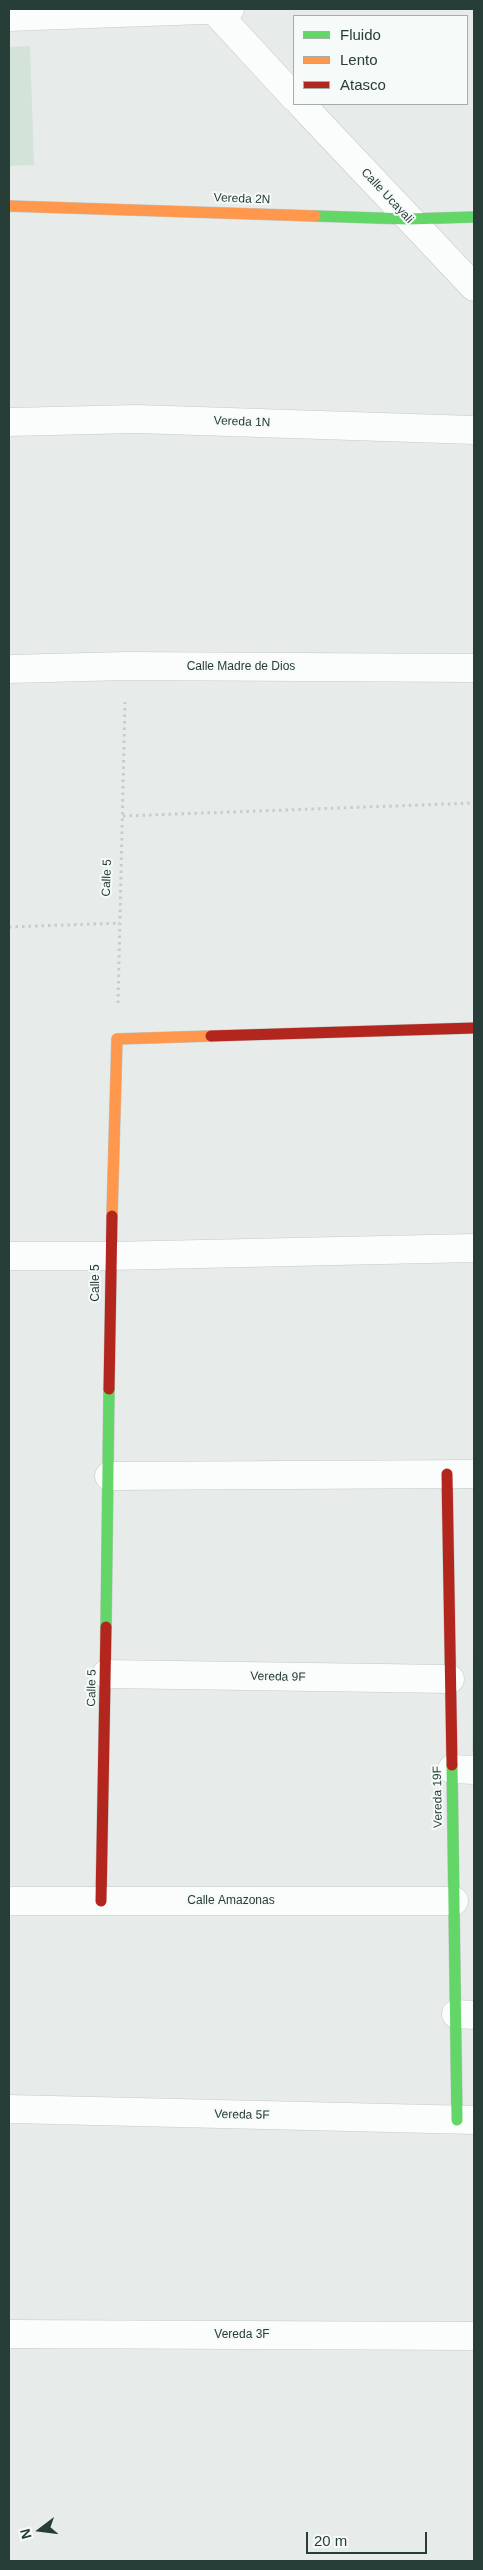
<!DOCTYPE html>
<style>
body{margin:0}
#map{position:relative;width:483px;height:2570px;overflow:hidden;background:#e7ecea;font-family:Helvetica,sans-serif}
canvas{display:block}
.frame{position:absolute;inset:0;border:10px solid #273d38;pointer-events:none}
.legend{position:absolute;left:293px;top:15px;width:175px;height:90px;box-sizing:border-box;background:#f6faf8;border:1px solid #a3aeab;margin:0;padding:6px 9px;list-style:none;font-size:15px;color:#273d38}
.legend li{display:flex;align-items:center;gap:10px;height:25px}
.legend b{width:25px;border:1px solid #a3aeab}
.north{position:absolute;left:15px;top:2505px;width:50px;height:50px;-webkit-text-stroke:4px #f6faf8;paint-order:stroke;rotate:255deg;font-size:14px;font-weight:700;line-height:20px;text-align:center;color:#273d38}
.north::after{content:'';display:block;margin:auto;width:18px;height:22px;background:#273d38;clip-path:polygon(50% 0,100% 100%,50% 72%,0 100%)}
.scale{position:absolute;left:306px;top:2532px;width:121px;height:22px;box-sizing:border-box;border:2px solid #273d38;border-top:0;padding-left:6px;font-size:15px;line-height:18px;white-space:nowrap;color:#273d38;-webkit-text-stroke:4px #f6faf8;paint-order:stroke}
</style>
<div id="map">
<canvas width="483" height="2570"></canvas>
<div class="frame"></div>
<ul class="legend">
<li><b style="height:6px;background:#63d668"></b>Fluido</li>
<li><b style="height:6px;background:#ff974d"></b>Lento</li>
<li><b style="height:6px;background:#b3261e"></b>Atasco</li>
</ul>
<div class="north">N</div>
<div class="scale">20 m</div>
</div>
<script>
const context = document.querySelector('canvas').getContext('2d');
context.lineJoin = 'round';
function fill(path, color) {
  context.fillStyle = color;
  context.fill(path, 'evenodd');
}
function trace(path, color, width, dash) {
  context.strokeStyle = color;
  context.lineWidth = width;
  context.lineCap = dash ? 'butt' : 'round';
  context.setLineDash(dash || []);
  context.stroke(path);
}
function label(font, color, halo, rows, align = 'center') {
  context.font = font + ' Helvetica,sans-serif';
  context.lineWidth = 4;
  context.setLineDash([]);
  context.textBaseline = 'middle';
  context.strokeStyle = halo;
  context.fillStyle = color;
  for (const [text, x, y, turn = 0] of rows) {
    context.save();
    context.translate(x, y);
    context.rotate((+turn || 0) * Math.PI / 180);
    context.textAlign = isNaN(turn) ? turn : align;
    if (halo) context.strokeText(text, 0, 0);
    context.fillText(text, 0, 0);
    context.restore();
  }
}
const green = new Path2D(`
 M30,46L34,165L9,166V47Z
 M474,1514V1752H472Z`);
const path = new Path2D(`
 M123,816L474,803
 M9,927L120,923
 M118,1003L125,702`);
const street = new Path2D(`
 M213,9L294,97
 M9,17L230,9
 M301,104L474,287
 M9,422L137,419L474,430
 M9,669L126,666L474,668
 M9,1256H110L474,1248
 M109,1476L474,1474
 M106,1674L450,1679
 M452,1769L474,1770
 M9,1901H454
 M456,2014L474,2015
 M9,2109L474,2120
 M9,2334L474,2336`);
const fast = new Path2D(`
 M315,216L408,219L474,217
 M106,1627L109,1389
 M452,1765L457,2120`);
const slow = new Path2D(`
 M9,206L315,216
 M112,1216L117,1039L211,1036`);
const jam = new Path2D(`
 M211,1036L474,1028
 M109,1389L112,1216
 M447,1474L452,1765
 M101,1901L106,1627`);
const streetNames = [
 ["Calle Ucayali",387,196,47],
 ["Vereda 2N",242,199,2],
 ["Vereda 1N",242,422,2],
 ["Calle Madre de Dios",241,667],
 ["Calle 5",107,878,-88],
 ["Calle 5",96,1283,-90],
 ["Vereda 9F",278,1677,1],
 ["Calle 5",92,1688,-89],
 ["Vereda 19F",438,1797,-91],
 ["Calle Amazonas",231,1901],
 ["Vereda 5F",242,2115,1],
 ["Vereda 3F",242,2335]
];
fill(green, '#d3e3d8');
trace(street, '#c4c9c7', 29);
trace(fast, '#c3c9c7', 12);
trace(slow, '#c3c9c7', 12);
trace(jam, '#c3c9c7', 12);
trace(path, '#c7cdcb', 3, [2.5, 4]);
trace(street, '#fbfcfc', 28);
trace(fast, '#63d668', 11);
trace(slow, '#ff974d', 11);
trace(jam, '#b3261e', 11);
label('12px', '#273d38', '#f6faf8', streetNames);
</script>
